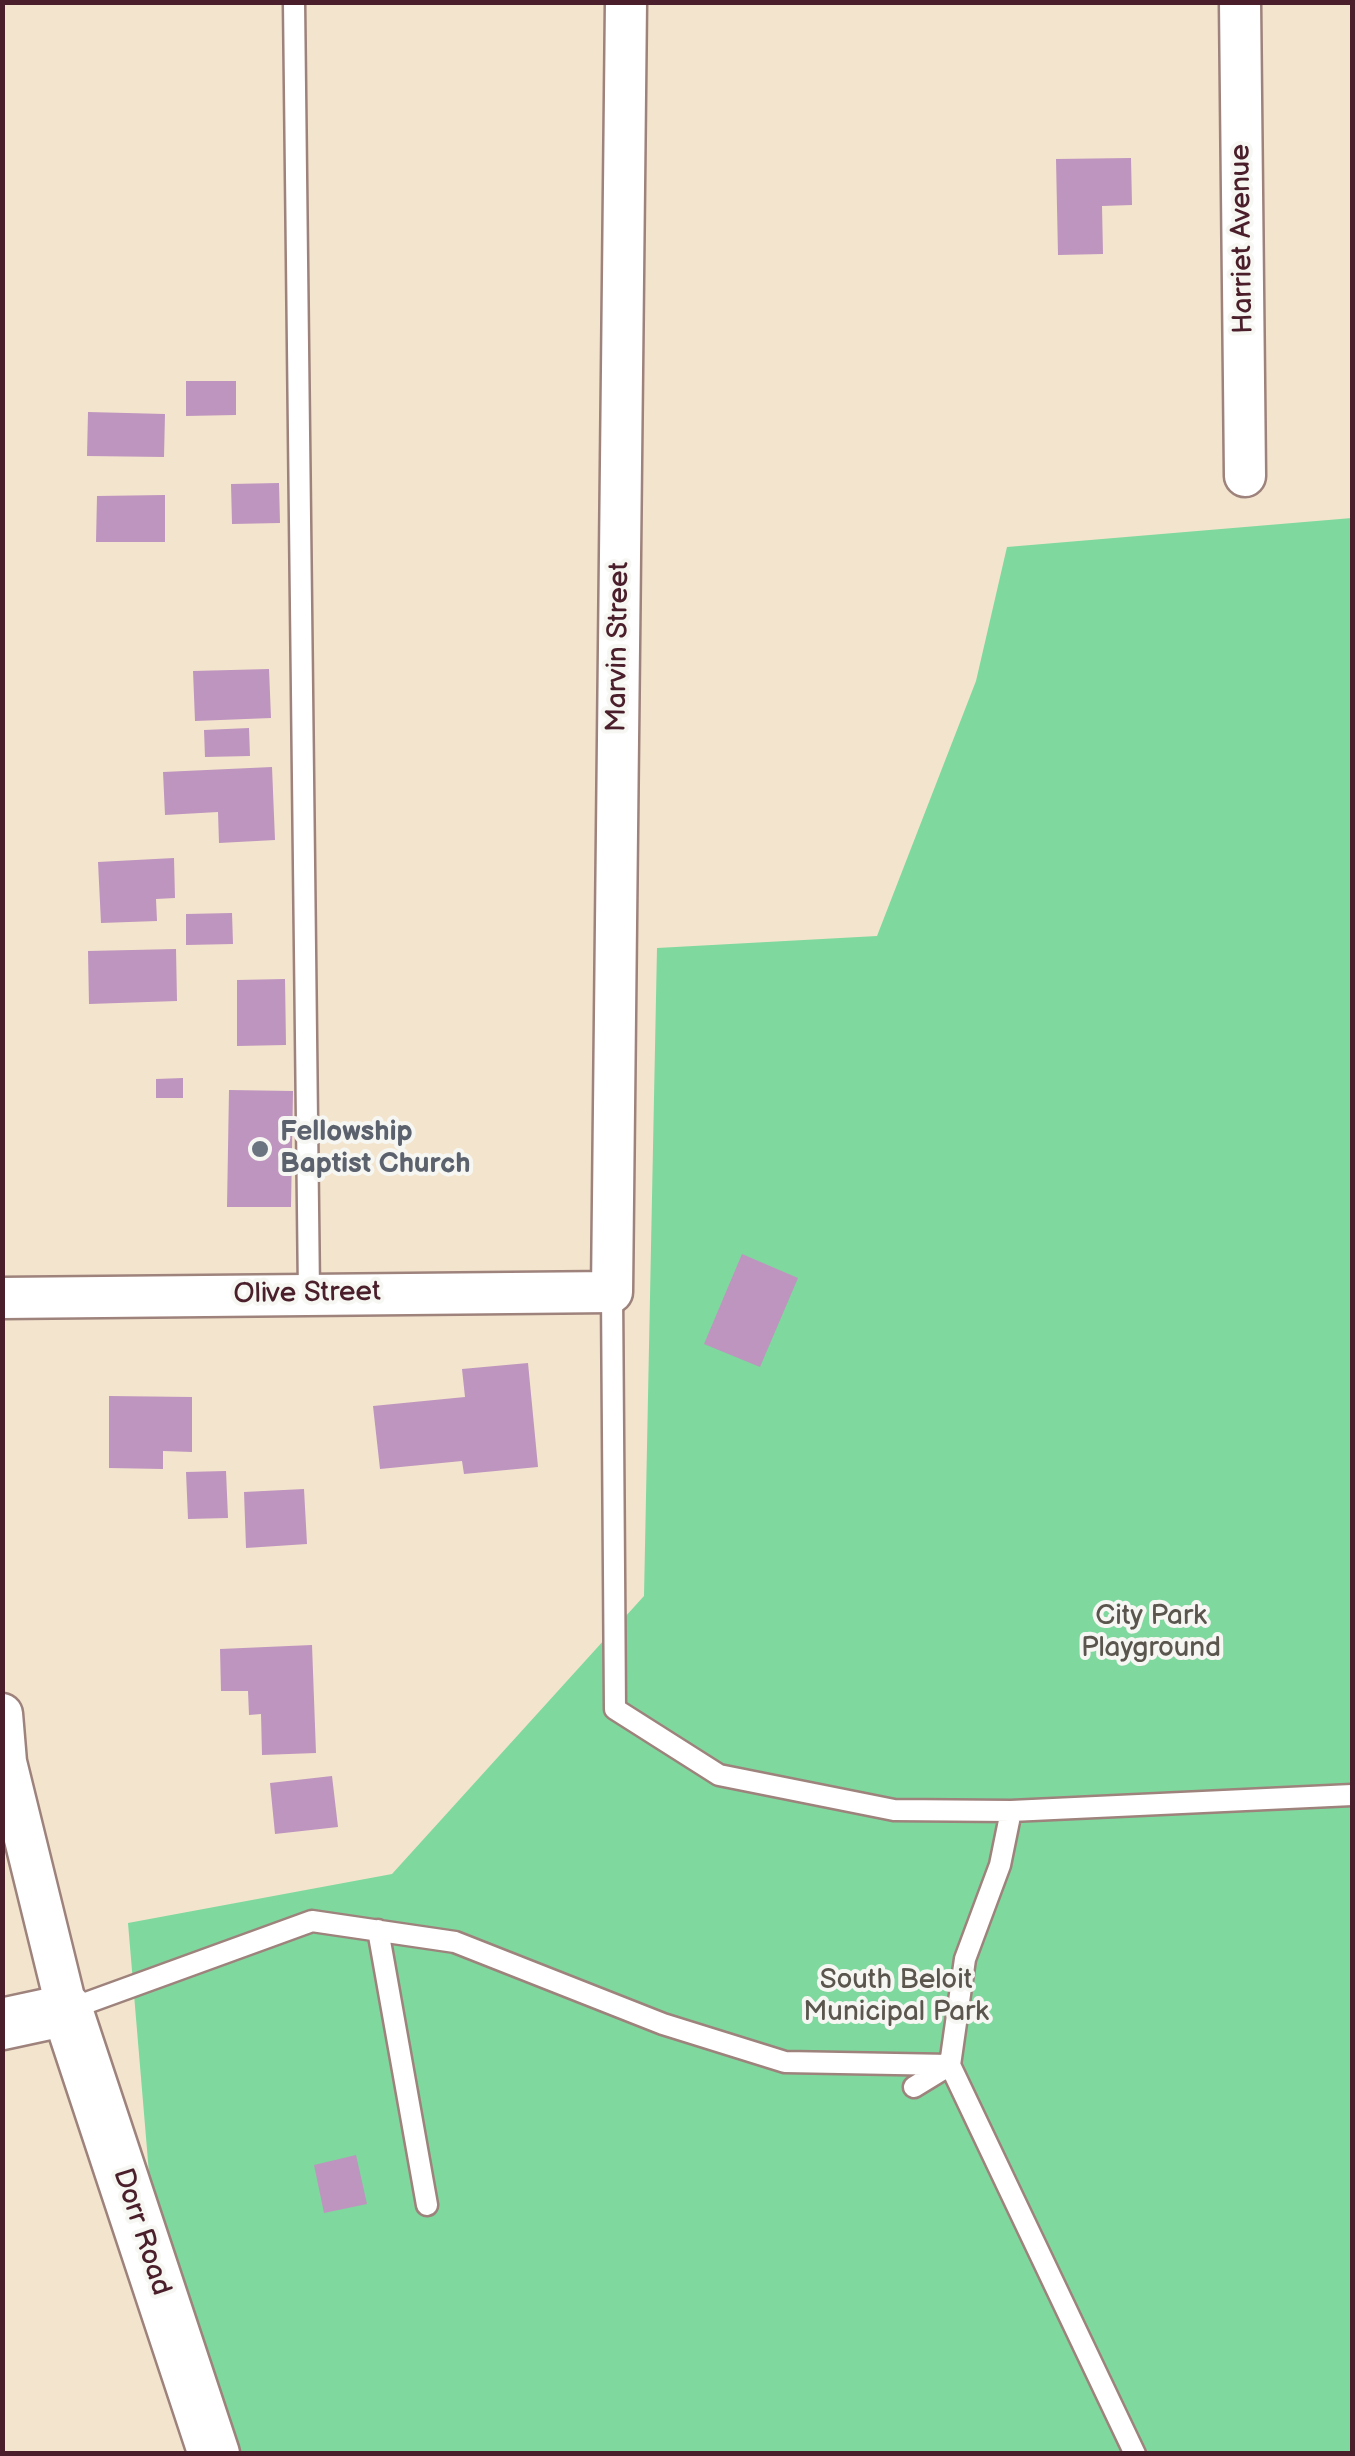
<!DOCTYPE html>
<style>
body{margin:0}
#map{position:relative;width:1355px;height:2456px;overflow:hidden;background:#f3e4cd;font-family:"Balsamiq Sans",sans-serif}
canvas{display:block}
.frame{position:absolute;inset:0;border:5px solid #4a1f2b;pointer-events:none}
</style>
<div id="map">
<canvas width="1355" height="2456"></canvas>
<div class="frame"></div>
</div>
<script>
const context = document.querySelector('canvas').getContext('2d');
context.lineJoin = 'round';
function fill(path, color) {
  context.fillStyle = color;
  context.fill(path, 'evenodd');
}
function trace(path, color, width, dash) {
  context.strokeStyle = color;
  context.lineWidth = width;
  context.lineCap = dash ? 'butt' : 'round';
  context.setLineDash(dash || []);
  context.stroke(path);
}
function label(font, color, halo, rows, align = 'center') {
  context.font = font + ' "Balsamiq Sans",sans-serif';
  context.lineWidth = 8;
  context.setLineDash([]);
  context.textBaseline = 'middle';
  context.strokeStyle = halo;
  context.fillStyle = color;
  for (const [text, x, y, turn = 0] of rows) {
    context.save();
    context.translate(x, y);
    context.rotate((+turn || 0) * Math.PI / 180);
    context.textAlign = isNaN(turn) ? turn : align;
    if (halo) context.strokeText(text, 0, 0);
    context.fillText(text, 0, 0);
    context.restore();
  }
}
const green = new Path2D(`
 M1352,518V2453H231L150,2185L128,1923L392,1874L644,1596L657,948L877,936L976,681L1007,547Z`);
const building = new Path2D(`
 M1131,158L1132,205L1102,206L1103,254L1058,255L1056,159Z
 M186,381H236V415L186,416Z
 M88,412L165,414L164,457L87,456Z
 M279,483L280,523L232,524L231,484Z
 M165,495V542H96L97,496Z
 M269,669L271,718L195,721L193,671Z
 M249,728L250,756L205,757L204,730Z
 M272,767L275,840L219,843L218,812L165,815L163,772Z
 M174,858L175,898L156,899L157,921L101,923L98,862Z
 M232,913L233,944L186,945V914Z
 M176,949L177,1001L89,1004L88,951Z
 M285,979L286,1045L237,1046V980Z
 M183,1078V1098H156V1079Z
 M229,1090L293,1091L291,1207H227Z
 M742,1254L798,1278L760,1367L704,1344Z
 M528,1363L538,1467L464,1474L462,1461L380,1469L373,1406L465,1397L462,1369Z
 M109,1396L192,1397V1452L163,1451V1469L109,1468Z
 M226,1471L228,1518L188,1519L186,1472Z
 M304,1489L307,1544L246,1548L244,1492Z
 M312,1645L316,1753L262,1755L261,1714L249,1715L248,1691H221L220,1649Z
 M332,1776L338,1827L275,1834L270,1783Z
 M356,2155L367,2204L324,2213L314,2165Z`);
const service = new Path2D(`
 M294,2L309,1293
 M612,1292L615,1709L719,1775L894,1810L1011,1811L1352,1795
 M378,1930L427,2205
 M67,2010L312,1921L455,1942L663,2024L785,2062L950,2065L1135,2454
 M914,2087L950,2065L965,1959L1000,1865L1011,1811`);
const minor = new Path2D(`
 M1240,2L1245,476
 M2,1298L612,1292L626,2
 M2,1714L6,1762L67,2010`);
const tertiary = new Path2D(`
 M2,2024L67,2010L214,2454`);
const markers = [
 [260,1149,10,"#6b7280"]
];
const streetNames = [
 ["Harriet Avenue",1243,239,-91],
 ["Marvin Street",619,647,-89],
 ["Olive Street",307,1294,-1],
 ["Dorr Road",141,2232,72]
];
const worshipNames = [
 ["Fellowship",280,1133],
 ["Baptist Church",280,1165]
];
const parkNames = [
 ["City Park",1151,1617],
 ["Playground",1151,1649],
 ["South Beloit",896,1981],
 ["Municipal Park",896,2013]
];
fill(green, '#7fd89e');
fill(building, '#be95be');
trace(service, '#9e827c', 25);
trace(minor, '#9e827c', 45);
trace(tertiary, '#9e827c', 55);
trace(service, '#fff', 20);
trace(minor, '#fff', 40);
trace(tertiary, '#fff', 50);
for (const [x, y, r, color] of markers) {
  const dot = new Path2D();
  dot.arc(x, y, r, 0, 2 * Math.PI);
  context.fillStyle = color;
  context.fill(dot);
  trace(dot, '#f6f6f2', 4);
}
label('28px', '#4a1f2b', '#f6f6f2', streetNames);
label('bold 28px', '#5b616d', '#f6f6f2', worshipNames, 'left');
label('28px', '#5a564e', '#f6f6f2', parkNames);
</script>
